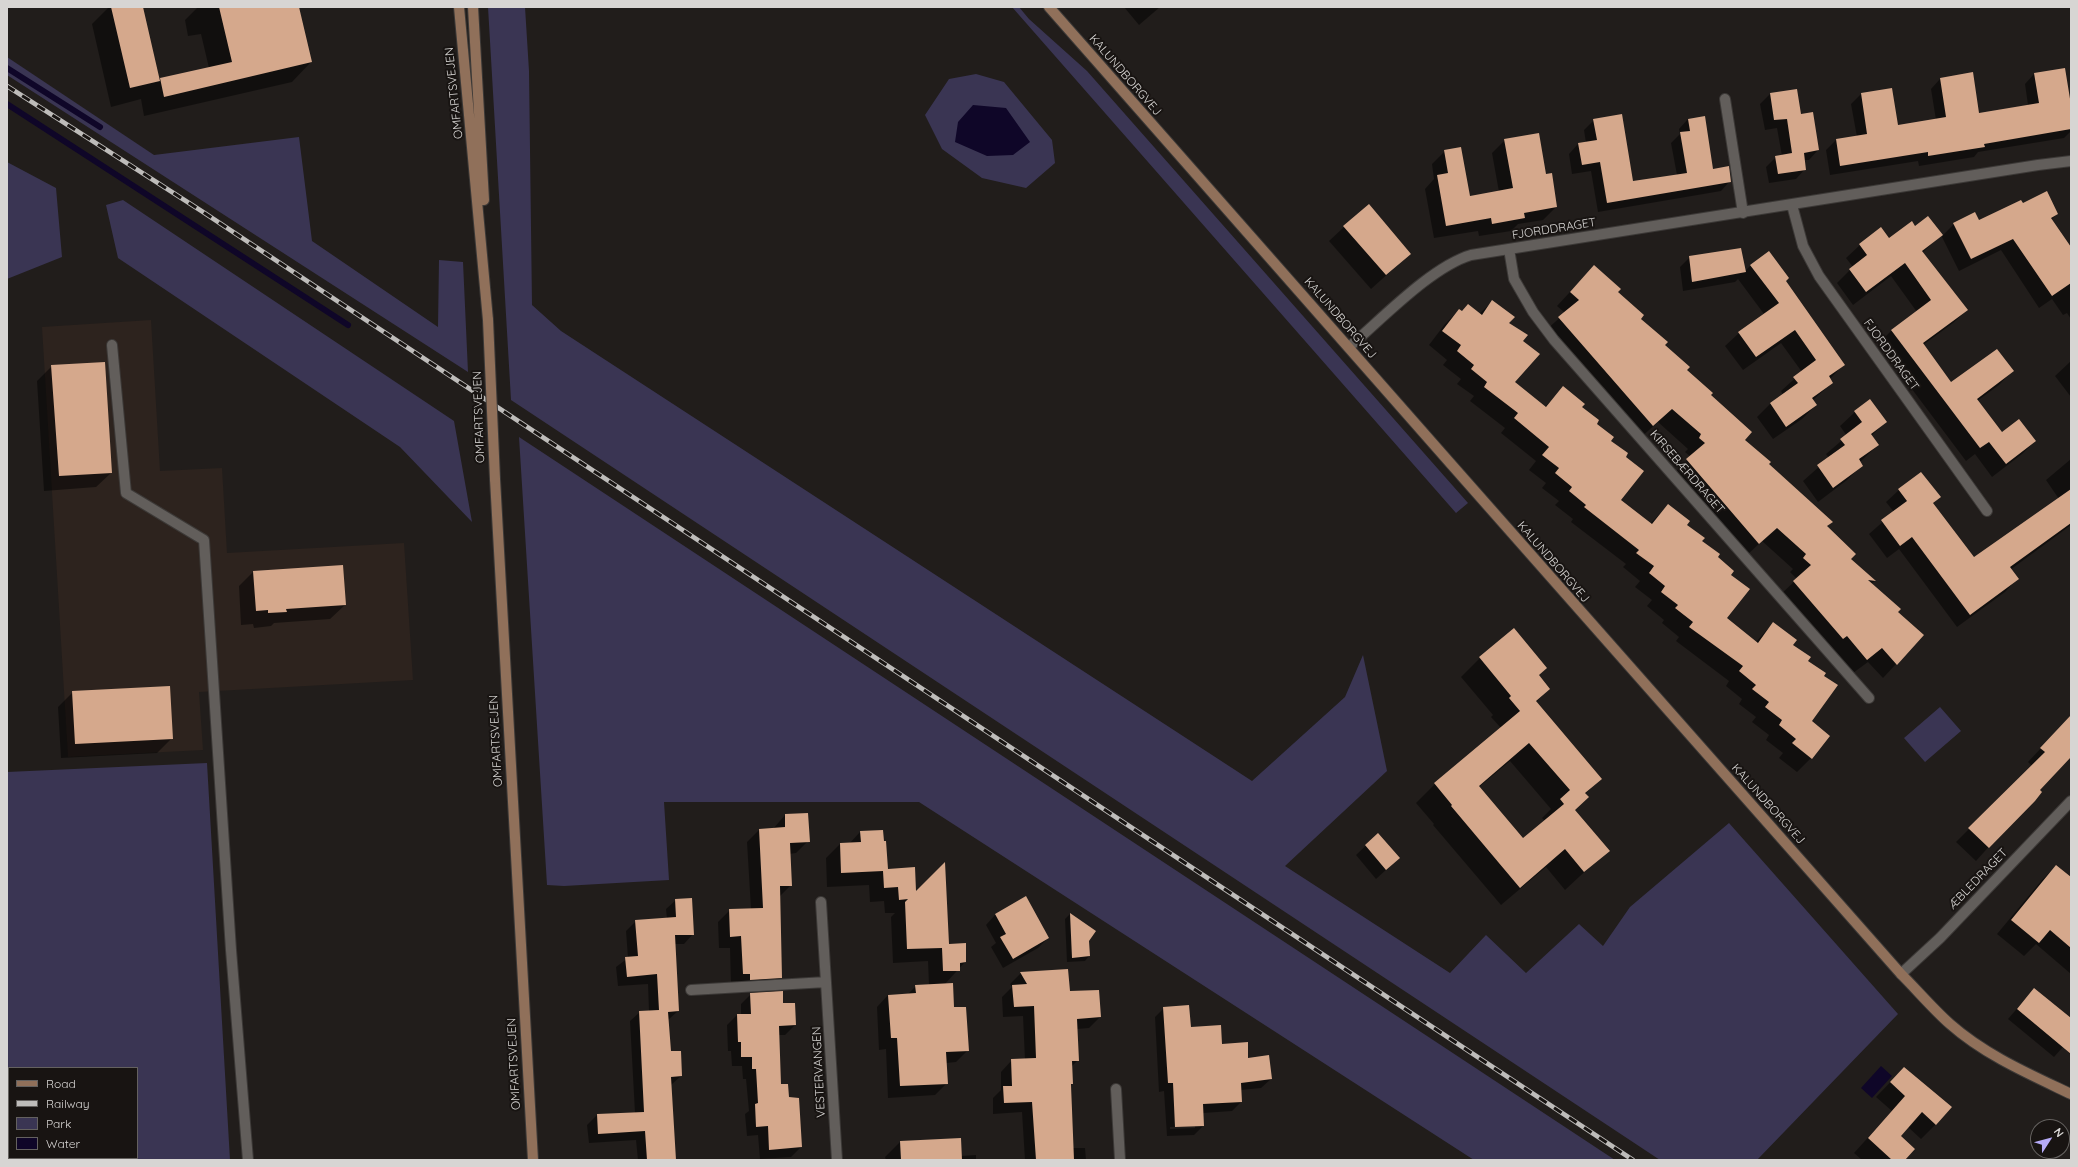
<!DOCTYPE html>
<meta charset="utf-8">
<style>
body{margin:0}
#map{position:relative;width:2078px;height:1167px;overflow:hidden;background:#211d1b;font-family:Quicksand,sans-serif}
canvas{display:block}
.frame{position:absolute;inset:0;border:8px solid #d7d5d3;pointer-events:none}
.legend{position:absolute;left:8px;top:1067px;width:130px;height:92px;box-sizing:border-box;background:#181412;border:1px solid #64615f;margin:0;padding:5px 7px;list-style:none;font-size:12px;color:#d7d5d3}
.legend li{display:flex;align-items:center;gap:8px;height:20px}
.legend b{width:20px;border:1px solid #64615f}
.north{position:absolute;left:2030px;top:1119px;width:40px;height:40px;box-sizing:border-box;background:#181412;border:1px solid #64615f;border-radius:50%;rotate:54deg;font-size:11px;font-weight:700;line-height:16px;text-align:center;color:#d7d5d3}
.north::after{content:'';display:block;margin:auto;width:14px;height:18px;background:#b6abf8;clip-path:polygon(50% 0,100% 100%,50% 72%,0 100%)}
</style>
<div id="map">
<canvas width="2078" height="1167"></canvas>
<div class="frame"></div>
<ul class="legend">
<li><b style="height:5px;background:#90705a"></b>Road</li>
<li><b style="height:5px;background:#bebcba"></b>Railway</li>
<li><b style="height:11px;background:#3a3553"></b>Park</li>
<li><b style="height:11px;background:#0f0628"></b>Water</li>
</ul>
<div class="north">N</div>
</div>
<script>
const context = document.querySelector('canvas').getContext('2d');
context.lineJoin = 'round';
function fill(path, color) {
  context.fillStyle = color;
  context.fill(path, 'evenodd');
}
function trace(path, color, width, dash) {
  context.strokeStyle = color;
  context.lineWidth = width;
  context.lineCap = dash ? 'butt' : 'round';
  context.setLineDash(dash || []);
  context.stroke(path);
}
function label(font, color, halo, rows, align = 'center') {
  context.font = font + ' Quicksand,sans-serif';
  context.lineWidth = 4;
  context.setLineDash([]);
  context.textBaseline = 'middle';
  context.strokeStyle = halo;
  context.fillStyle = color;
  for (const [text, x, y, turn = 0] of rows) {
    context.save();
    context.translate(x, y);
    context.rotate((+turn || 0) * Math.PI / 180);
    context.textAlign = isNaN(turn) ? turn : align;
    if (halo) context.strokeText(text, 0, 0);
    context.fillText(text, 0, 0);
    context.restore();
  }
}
const built = new Path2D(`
 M151,320L160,471L222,468L227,553L404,543L413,680L199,692L203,750L68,757L42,327Z`);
const green = new Path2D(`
 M488,7H525L529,71L532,305L561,331L1252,781L1345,697L1363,655L1387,771L1285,866L1450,973L1486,935L1526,973L1579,924L1603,946L1630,907L1729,823L1898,1014L1757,1160H1660L511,400Z
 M1012,7H1019L1029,19L1087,71L1468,503L1456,513Z
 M7,57L154,155L299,137L312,241L438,327L439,260L463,262L468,372L7,75Z
 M976,74L1004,82L1052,140L1055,163L1026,188L982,178L942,149L925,115L949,79Z
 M7,162L56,188L62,257L7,279Z
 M123,200L454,421L472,522L400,447L118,258L106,205Z
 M519,437L1615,1160H1474L919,802H664L669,880L564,886L547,885Z
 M1940,707L1961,731L1925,762L1904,738Z
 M207,763L230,1160H7V772ZM9,1068H137V1158H9Z`);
const water = new Path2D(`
 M973,105L1006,108L1030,142L1013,155L987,156L955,142L958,122Z
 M1881,1066L1892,1076L1872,1098L1861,1088Z`);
const shadow = new Path2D(`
 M109,7H142L159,80L209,68L201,34L188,36L185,20L198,7H298L311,62L292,82L144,116L141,99L111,107L92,24Z
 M1124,7H1160L1139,25Z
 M2034,74L2071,111V131L2064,138L1978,152L1974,157L1919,166L1918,161L1830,175L1826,150L1836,140L1857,137L1851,104L1861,94L1897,126L1936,120L1931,89L1940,79L1978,114L2028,105L2025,84Z
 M1770,94L1800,115L1818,150L1809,160H1804L1805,169L1796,179L1769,183L1766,167L1776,157L1782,156L1777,128L1765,130L1760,104Z
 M1688,119L1713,170L1730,181L1721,191L1598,212L1591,171L1572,174L1569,154L1578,144L1586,143L1584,130L1594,120L1633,182L1677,175L1671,143L1680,134L1679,129Z
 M1505,140L1546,175L1556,207L1543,220L1518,224L1511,231L1479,236L1478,231L1434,238L1425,189L1434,179L1432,164L1445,151L1469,197L1499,192L1492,153Z
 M2022,204L2057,214L2051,220L2071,249V319L2067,313L2063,315L2052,299L2039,308L2001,250L1959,271L1941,235L1922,253L1967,310L1953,323L1923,345L1951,384L2012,371L1999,385L1977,401L2002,433L2035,441L2022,454L1992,477L1975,454L1966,461L1878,344L1891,331L1917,312L1891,276L1853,305L1837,283L1853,267L1846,258L1860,245L1889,240L1915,227L1928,217L1942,236L1954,224L1979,222Z
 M1344,227L1410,254L1371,289L1329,241Z
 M1690,257L1745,271L1751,265L1785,281L1843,365L1830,379L1832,383L1813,400L1816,405L1802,419L1773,439L1757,417L1770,404L1783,395L1781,391L1802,372L1781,343L1743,370L1725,346L1739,333L1764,314L1738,279L1735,282L1683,291L1680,267Z
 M1594,266L1709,395L1744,440L1768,465L1832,522L1826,527L1850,559L1875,581L1871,584L1897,612L1896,664L1883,678L1868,662L1853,673L1833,649L1829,652L1780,595L1797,579L1790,572L1793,569L1762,541L1745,557L1673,474L1691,457L1685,452L1688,449L1658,422L1639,439L1545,331L1565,313L1557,306Z
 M1493,301L1522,341L1514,382L1545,407L1563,388L1624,457L1620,501L1650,524L1668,505L1716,557L1729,575L1726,619L1756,642L1773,623L1807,661L1823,676L1810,722L1811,758L1797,772L1779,758L1783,753L1766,740L1769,735L1752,722L1756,717L1739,704L1742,699L1726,686L1729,681L1676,641L1679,637L1662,623L1664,620L1647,606L1652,600L1635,587L1640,581L1623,567L1626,564L1571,522L1573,519L1555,505L1559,501L1542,488L1546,483L1529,470L1536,461L1501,433L1505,428L1470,401L1474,396L1457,384L1461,379L1443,365L1447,360L1429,345L1445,324L1459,310L1479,314Z
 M2071,361V397L2055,376Z
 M52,366L111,473L96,487L44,491L37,381Z
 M1855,412L1886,422L1871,436L1878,445L1860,462L1862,465L1847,480L1818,502L1803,481L1829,458L1826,454L1847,436L1840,426Z
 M2071,459V525L2010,570L2017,579L2005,592L1957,627L1899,549L1887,558L1869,534L1894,512L1886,502L1899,490L1939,497L1932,505L1974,558L2059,499L2046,480Z
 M253,572L345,605L330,619L274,623L271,626L254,628L253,624L241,625L239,586Z
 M1480,658L1546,668L1538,676L1549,689L1536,702L1600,779L1585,794L1574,811L1608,850L1565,890L1546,867L1501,905L1433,825L1434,824L1416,803L1435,784L1501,728L1491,717L1493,715L1461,677ZM1510,761L1551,809L1542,818L1545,821L1523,839L1479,787Z
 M73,692L172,738L157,753L61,758L58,707Z
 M2071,716V755L1976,861L1956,842L2032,766L2028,762Z
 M785,815L808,841L796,853L789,854L791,885L779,897L781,978L769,990L731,986L730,948H719L718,922L730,910L751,909L747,842L759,830L773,829Z
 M860,832L887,870L915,893L948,945L965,962L945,984L968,1050L956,1062L946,1063L947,1083L935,1095L888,1098L886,1049L879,1050L877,1007L888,995L908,994L916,986L929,985L928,961L893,963L891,917L895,913H885L884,901L870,902L869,885L827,887L826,858L840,844H849Z
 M1378,834L1399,858L1376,879L1356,855Z
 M2056,866L2071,878V974L2036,944L2024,956L1997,934L2042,880Z
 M1025,898L1048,938L1038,948L1003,968L991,947L996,943L986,925L995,915Z
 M676,900L693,934L684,944H674L678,1011L668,1020L670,1052L681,1076L671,1085L675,1160H638L636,1140L589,1143L587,1125L597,1115L635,1113L630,1021L640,1012L649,1011L648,984L618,986L616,967L628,958L626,931L636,921L667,919L666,909Z
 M1070,914L1095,931L1088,941L1089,956L1085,961L1067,962L1065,919Z
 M1021,973L1069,993L1100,1017L1089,1028L1077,1029L1078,1060L1071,1067L1073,1148H1085L1086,1160H1025L1022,1112L993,1114V1098L1001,1090V1072L1012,1060H1025L1023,1016L1003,1017L1002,997L1012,987L1010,984Z
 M2034,989L2071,1019V1038L2054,1057L2008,1019Z
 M751,994L783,1004L795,1025L785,1035H778L780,1085L788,1098L801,1147L791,1157L760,1159L758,1135L747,1136L745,1114L749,1111L746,1079H743L742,1066H732L731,1051H728L727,1025L737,1015H741V1004Z
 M1164,1008L1190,1028L1247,1059L1271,1079L1261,1088L1241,1090V1102L1232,1111L1203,1113V1126L1194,1135L1167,1136L1164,1091L1159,1092L1155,1017ZM1195,1126V1128L1170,1129V1127Z
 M1904,1068L1936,1124L1921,1139L1908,1127L1899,1136L1903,1160H1862L1854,1153L1892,1111L1876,1097Z
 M900,1142L961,1156L976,1155V1160H886L885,1157Z`);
const stream = new Path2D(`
 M7,68L100,127
 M7,104L348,325`);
const building = new Path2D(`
 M111,7H143L160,81L130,88Z
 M219,7H299L312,62L164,97L160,78L232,62Z
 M2065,68L2071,105V129L1984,144L1985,147L1928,156V152L1840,166L1836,139L1867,134L1861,93L1892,88L1898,125L1946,117L1940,78L1973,72L1979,113L2039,103L2034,73Z
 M1797,89L1801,114L1813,112L1819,150L1804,153L1806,170L1778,174L1775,156L1792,153L1787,119L1774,120L1770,93Z
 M1622,114L1633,181L1687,173L1680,132L1690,131L1688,119L1705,116L1713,169L1729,166L1731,182L1607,203L1600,162L1582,165L1578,143L1597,140L1593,119Z
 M1539,133L1546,174L1552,173L1557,207L1524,213L1525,218L1492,224L1491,218L1446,226L1437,175L1448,173L1444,150L1461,147L1470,196L1513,188L1504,139Z
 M2047,191L2058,214L2051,218L2071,247V283L2052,296L2013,239L1971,259L1953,223L1975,212L1979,220L2021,200L2023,203Z
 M1369,204L1411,254L1386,275L1343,226Z
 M1928,216L1943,235L1922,251L1968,310L1923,343L1951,382L1997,349L2014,371L1977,399L2002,432L2019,419L2036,441L2006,464L1989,442L1980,448L1891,330L1931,300L1905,263L1866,292L1849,269L1867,255L1859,244L1881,227L1889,238L1912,221L1915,226Z
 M1741,248L1746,272L1692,282L1689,256Z
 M1769,251L1789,278L1786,281L1845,365L1829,376L1833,383L1812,398L1817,405L1786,427L1770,403L1798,383L1793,377L1816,360L1795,330L1756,357L1738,332L1779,303L1750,265Z
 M1594,265L1621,289L1618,292L1644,315L1641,319L1668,342L1665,345L1690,367L1687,370L1713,393L1711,395L1752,432L1745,440L1771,462L1769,464L1833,522L1827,526L1856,554L1851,559L1876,581L1868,580L1901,609L1898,612L1924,635L1897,665L1882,648L1867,660L1847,636L1843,639L1793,581L1811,565L1803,558L1806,554L1777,528L1759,544L1686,459L1705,443L1699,438L1701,434L1672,409L1653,426L1558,317L1579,300L1570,292Z
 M1492,300L1515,317L1509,323L1528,335L1523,341L1540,354L1515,382L1546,407L1563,386L1585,404L1582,407L1599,420L1597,424L1614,437L1611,441L1628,453L1626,457L1644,471L1621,500L1652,524L1668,504L1690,521L1687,525L1705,538L1702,541L1720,554L1718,557L1734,571L1731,575L1750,589L1727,618L1758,643L1773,622L1797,640L1793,645L1811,657L1808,661L1826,673L1824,676L1838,685L1812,721L1830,736L1812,759L1792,743L1796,739L1779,725L1782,720L1765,707L1769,702L1752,689L1756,685L1739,671L1743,666L1689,627L1693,622L1675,608L1678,605L1661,592L1665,586L1649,573L1654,566L1636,553L1639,550L1584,507L1586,505L1569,491L1572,487L1555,473L1559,468L1542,455L1549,447L1514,418L1518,413L1484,387L1487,382L1471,369L1474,365L1457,351L1461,345L1442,331L1459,309L1462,311L1468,304L1482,315Z
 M105,362L112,473L59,476L51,365Z
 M1870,399L1887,422L1871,434L1879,445L1859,459L1863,466L1833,488L1817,465L1845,445L1840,439L1862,422L1854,411Z
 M1921,472L1941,497L1933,503L1974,557L2071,489V523L2010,567L2019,579L1970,615L1912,537L1900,546L1881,520L1907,501L1898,489Z
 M343,565L346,605L286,609L287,612L268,613V610L256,611L253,571Z
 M1514,628L1547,668L1539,675L1550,689L1536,701L1602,779L1585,793L1589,797L1575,810L1610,851L1584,872L1565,849L1520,888L1451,806L1452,805L1434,783L1520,711L1509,698L1511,696L1479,657ZM1529,743L1570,790L1560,799L1564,804L1523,838L1479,786Z
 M170,686L173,739L75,744L72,691Z
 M2071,715V757L2040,790L2042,792L2035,801L1989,848L1968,828L2045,752L2040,748Z
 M808,813L810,842L790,843L792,886H780L782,978L750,980V974H743L741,936L730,937L729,909L763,908L759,829L785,827V814Z
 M883,830L884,841H886L888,869L915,867L916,891L945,862L949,944L966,943V962L960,963V971H943L942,948L907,949L905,902L908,899L899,900L898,887L884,888L883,871L841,873L840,843L861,842L860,831Z
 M1378,833L1400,858L1386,870L1365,845Z
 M2056,865L2071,877V948L2050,930L2039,943L2011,920Z
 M1026,896L1049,938L1013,959L1000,937L1006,934L995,914Z
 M692,898L694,935H675L679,1011L668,1012L671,1051H681L682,1076L671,1077L676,1160H647L645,1131L598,1134L597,1114L644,1112L639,1011L659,1010L657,974L627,977L625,957L638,956L635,920L676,917L675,899Z
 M1070,913L1096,931L1089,941L1090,956L1072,958Z
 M1068,969L1070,991L1099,990L1101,1017L1077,1019L1079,1061H1072L1073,1084H1071L1074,1160H1036L1032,1102L1004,1103L1003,1086H1012L1011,1059L1036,1058L1034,1006L1014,1007L1012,985L1027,984L1020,972Z
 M953,983L954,1007H966L969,1051L946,1052L948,1084L900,1086L897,1038H891L888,995L916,993L915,985Z
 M2034,988L2071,1018V1054L2017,1009Z
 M783,991V1003H795L796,1025L779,1026L781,1084H788L789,1097L799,1098L802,1147L769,1150L768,1126L756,1127L755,1104L758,1103L756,1069H752V1057H741V1042H738L737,1014H751L750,993Z
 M1189,1005L1191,1027L1221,1025L1222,1044L1248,1042V1058L1269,1055L1272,1079L1241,1083L1242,1102L1203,1104L1204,1126L1175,1127L1173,1083H1168L1163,1007Z
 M1904,1067L1952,1107L1936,1125L1922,1112L1901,1136L1915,1149L1905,1160H1892L1868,1138L1905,1096L1890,1082Z
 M961,1138L962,1160H901L900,1141Z`);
const lane = new Path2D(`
 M1725,99L1743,213
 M112,345L126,493L204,540L231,950L248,1160`);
const street = new Path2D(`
 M1792,205L1803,246L1819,276L1987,511
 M1509,249L1514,279L1533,312L1554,340L1869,698
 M1349,347C1382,319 1431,267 1471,255L2038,165L2071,161
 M821,902L837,1160
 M1901,974L1940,938L2071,801
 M691,990L826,982
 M1116,1089L1120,1160`);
const secondary = new Path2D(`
 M459,7L488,320
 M473,7L484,200
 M1049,7C1333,329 1616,653 1901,974C1917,990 1933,1009 1950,1024C1985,1055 2029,1074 2071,1094
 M495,479L533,1160`);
const rail = new Path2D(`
 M7,86L203,212L1633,1160`);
const secondaryBridge = new Path2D(`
 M488,320L495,479`);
const streetNames = [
 ["KALUNDBORGVEJ",1125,75,49],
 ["OMFARTSVEJEN",454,93,-96],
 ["FJORDDRAGET",1554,229,-9],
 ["KALUNDBORGVEJ",1340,318,49],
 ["FJORDDRAGET",1891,355,54],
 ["OMFARTSVEJEN",479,417,-92],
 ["KIRSEBÆRDRAGET",1687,472,49],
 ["KALUNDBORGVEJ",1553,562,49],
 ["OMFARTSVEJEN",496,741,-93],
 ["KALUNDBORGVEJ",1768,804,48],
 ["ÆBLEDRAGET",1978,879,-46],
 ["OMFARTSVEJEN",514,1064,-93],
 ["VESTERVANGEN",819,1072,-93]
];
fill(built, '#2d231e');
fill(green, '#3a3553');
fill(water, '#0f0628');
fill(shadow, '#0007');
trace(stream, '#0f0628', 6);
fill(building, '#d5a88c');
trace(lane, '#3c3937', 12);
trace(street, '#3c3937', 12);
trace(secondary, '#3c3937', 12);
trace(lane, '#625e5b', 10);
trace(street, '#625e5b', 10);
trace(secondary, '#90705a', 10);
trace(rail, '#bebcba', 4.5);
trace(rail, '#181412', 3, [9]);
trace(secondaryBridge, '#3c3937', 12, []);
trace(secondaryBridge, '#90705a', 10);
label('12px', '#d7d5d3', '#181412', streetNames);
</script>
